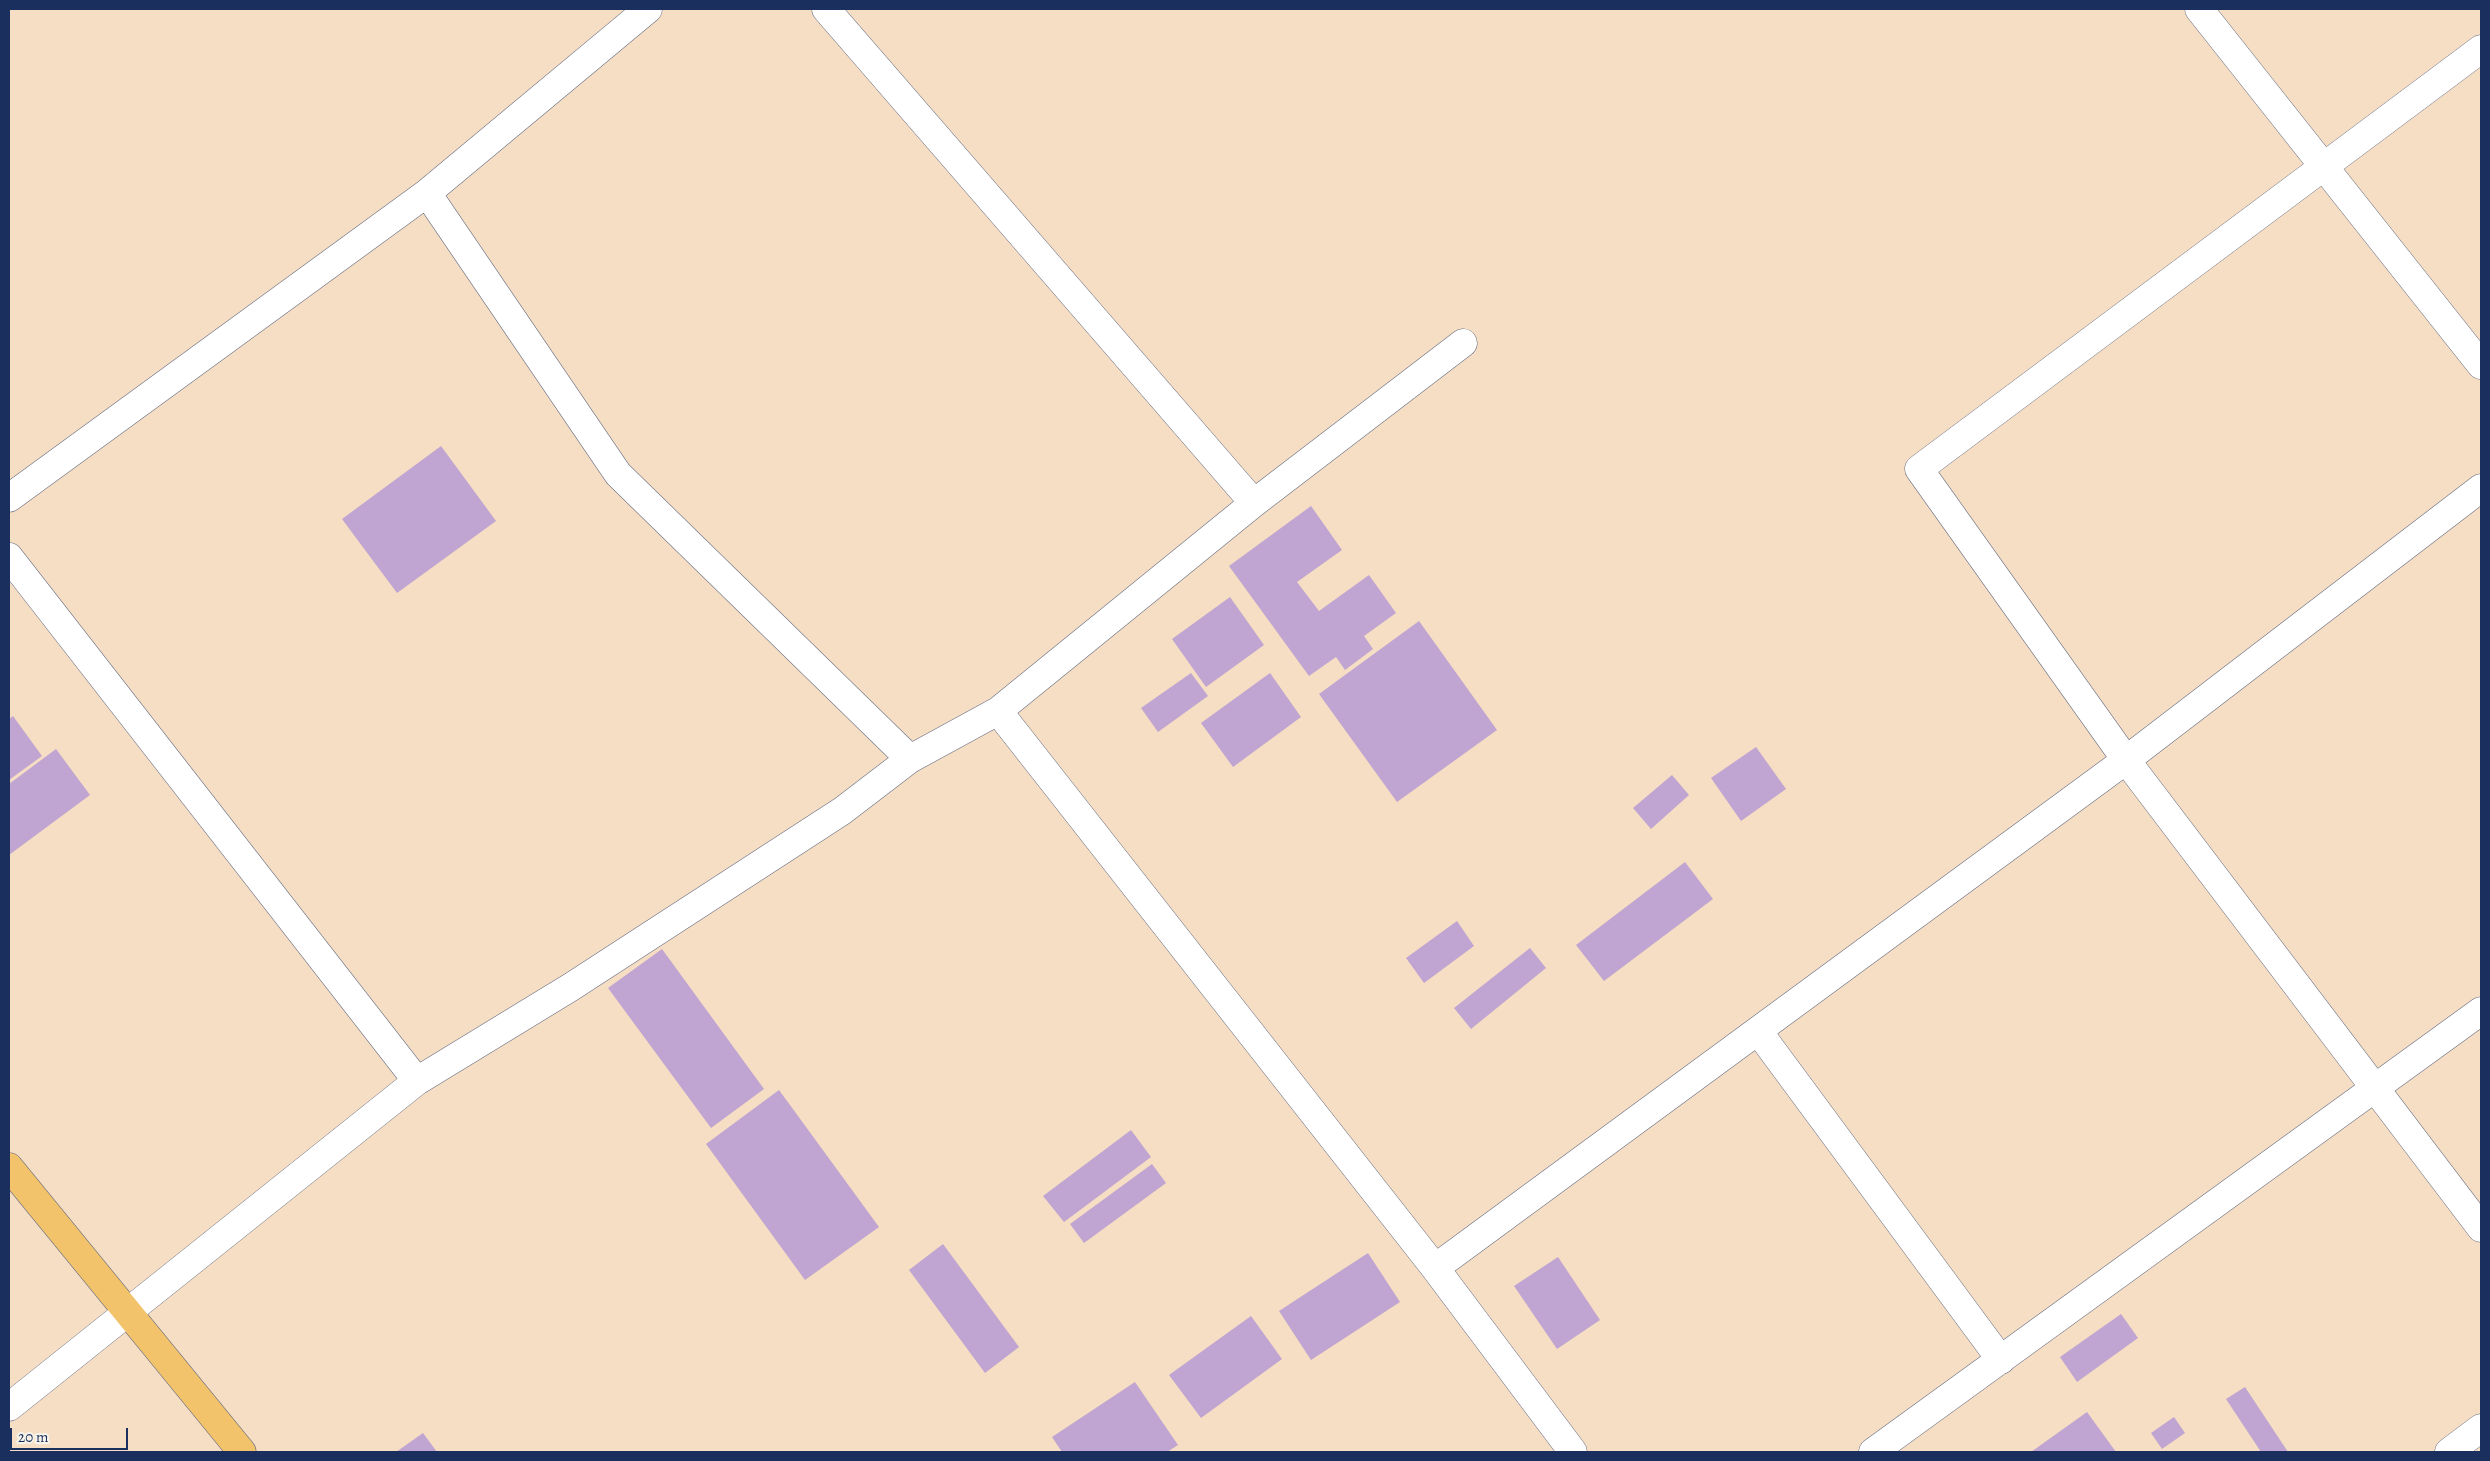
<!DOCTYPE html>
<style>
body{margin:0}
#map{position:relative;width:2490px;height:1461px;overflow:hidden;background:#f5dec3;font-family:Alegreya,serif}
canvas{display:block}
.frame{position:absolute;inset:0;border:10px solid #1b2f5e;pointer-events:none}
.scale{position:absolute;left:10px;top:1428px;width:118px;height:22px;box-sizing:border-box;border:2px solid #1b2f5e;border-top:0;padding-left:6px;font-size:15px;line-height:18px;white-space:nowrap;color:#1b2f5e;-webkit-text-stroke:4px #f7f3e8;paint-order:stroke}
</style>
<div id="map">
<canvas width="2490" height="1461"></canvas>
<div class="frame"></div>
<div class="scale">20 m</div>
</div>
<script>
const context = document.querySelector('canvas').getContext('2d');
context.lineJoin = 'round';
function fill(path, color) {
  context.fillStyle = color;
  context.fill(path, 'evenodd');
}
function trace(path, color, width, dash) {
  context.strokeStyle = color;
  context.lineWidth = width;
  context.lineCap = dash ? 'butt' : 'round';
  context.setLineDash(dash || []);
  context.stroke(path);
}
const building = new Path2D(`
 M441,446L496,521L397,593L342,519Z
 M1311,506L1342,550L1297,582L1319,611L1369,575L1396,613L1364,636L1373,649L1345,670L1336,657L1309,676L1229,566Z
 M1230,597L1264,645L1206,687L1172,639Z
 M1419,621L1497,730L1397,802L1319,694Z
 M1191,673L1208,696L1158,732L1141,708Z
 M1270,673L1301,717L1233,767L1201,723Z
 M13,716L42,756L9,780V719Z
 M1756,747L1786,789L1741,821L1711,778Z
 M56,749L90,795L9,855V784Z
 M1672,775L1689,795L1651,829L1633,808Z
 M1685,862L1713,899L1604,981L1576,945Z
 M1457,921L1474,946L1424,983L1406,958Z
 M1530,948L1546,968L1471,1029L1454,1008Z
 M662,949L764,1089L711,1128L608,988Z
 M779,1090L879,1227L805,1280L706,1144Z
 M1131,1130L1151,1157L1064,1222L1043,1196Z
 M1152,1164L1166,1183L1084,1243L1070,1224Z
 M943,1244L1019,1347L985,1373L909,1270Z
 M1368,1253L1400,1302L1311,1360L1279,1311Z
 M1558,1257L1600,1320L1557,1349L1514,1286Z
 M2121,1314L2138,1338L2077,1382L2060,1357Z
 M1251,1316L1282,1359L1201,1418L1169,1375Z
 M1135,1382L1178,1445L1167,1452H1062L1052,1437Z
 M2245,1387L2288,1452H2261L2226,1399Z
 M2087,1412L2116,1452H2031Z
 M2174,1417L2185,1433L2162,1449L2151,1433Z
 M423,1433L437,1452H396Z`);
const minor = new Path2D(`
 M826,9L1254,503
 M2199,9L2481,365
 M2481,49L1919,469L2126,760L2481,1228
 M427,193L618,474L910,759
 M9,498L427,193L648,9
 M9,557L417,1081
 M998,711L1435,1268L1573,1452
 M1758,1031L2001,1360
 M1435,1268L2126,760L2481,488
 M9,1407L417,1081L571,987L842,811L910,759L998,711L1254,503L1463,343
 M1873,1452L2481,1011
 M2449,1452L2481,1428`);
const major = new Path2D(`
 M9,1167L242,1452`);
fill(building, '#c0a4d1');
trace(minor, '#676c81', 29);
trace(major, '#676c81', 29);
trace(minor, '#fff', 28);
trace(major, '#f2c36a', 28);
</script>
